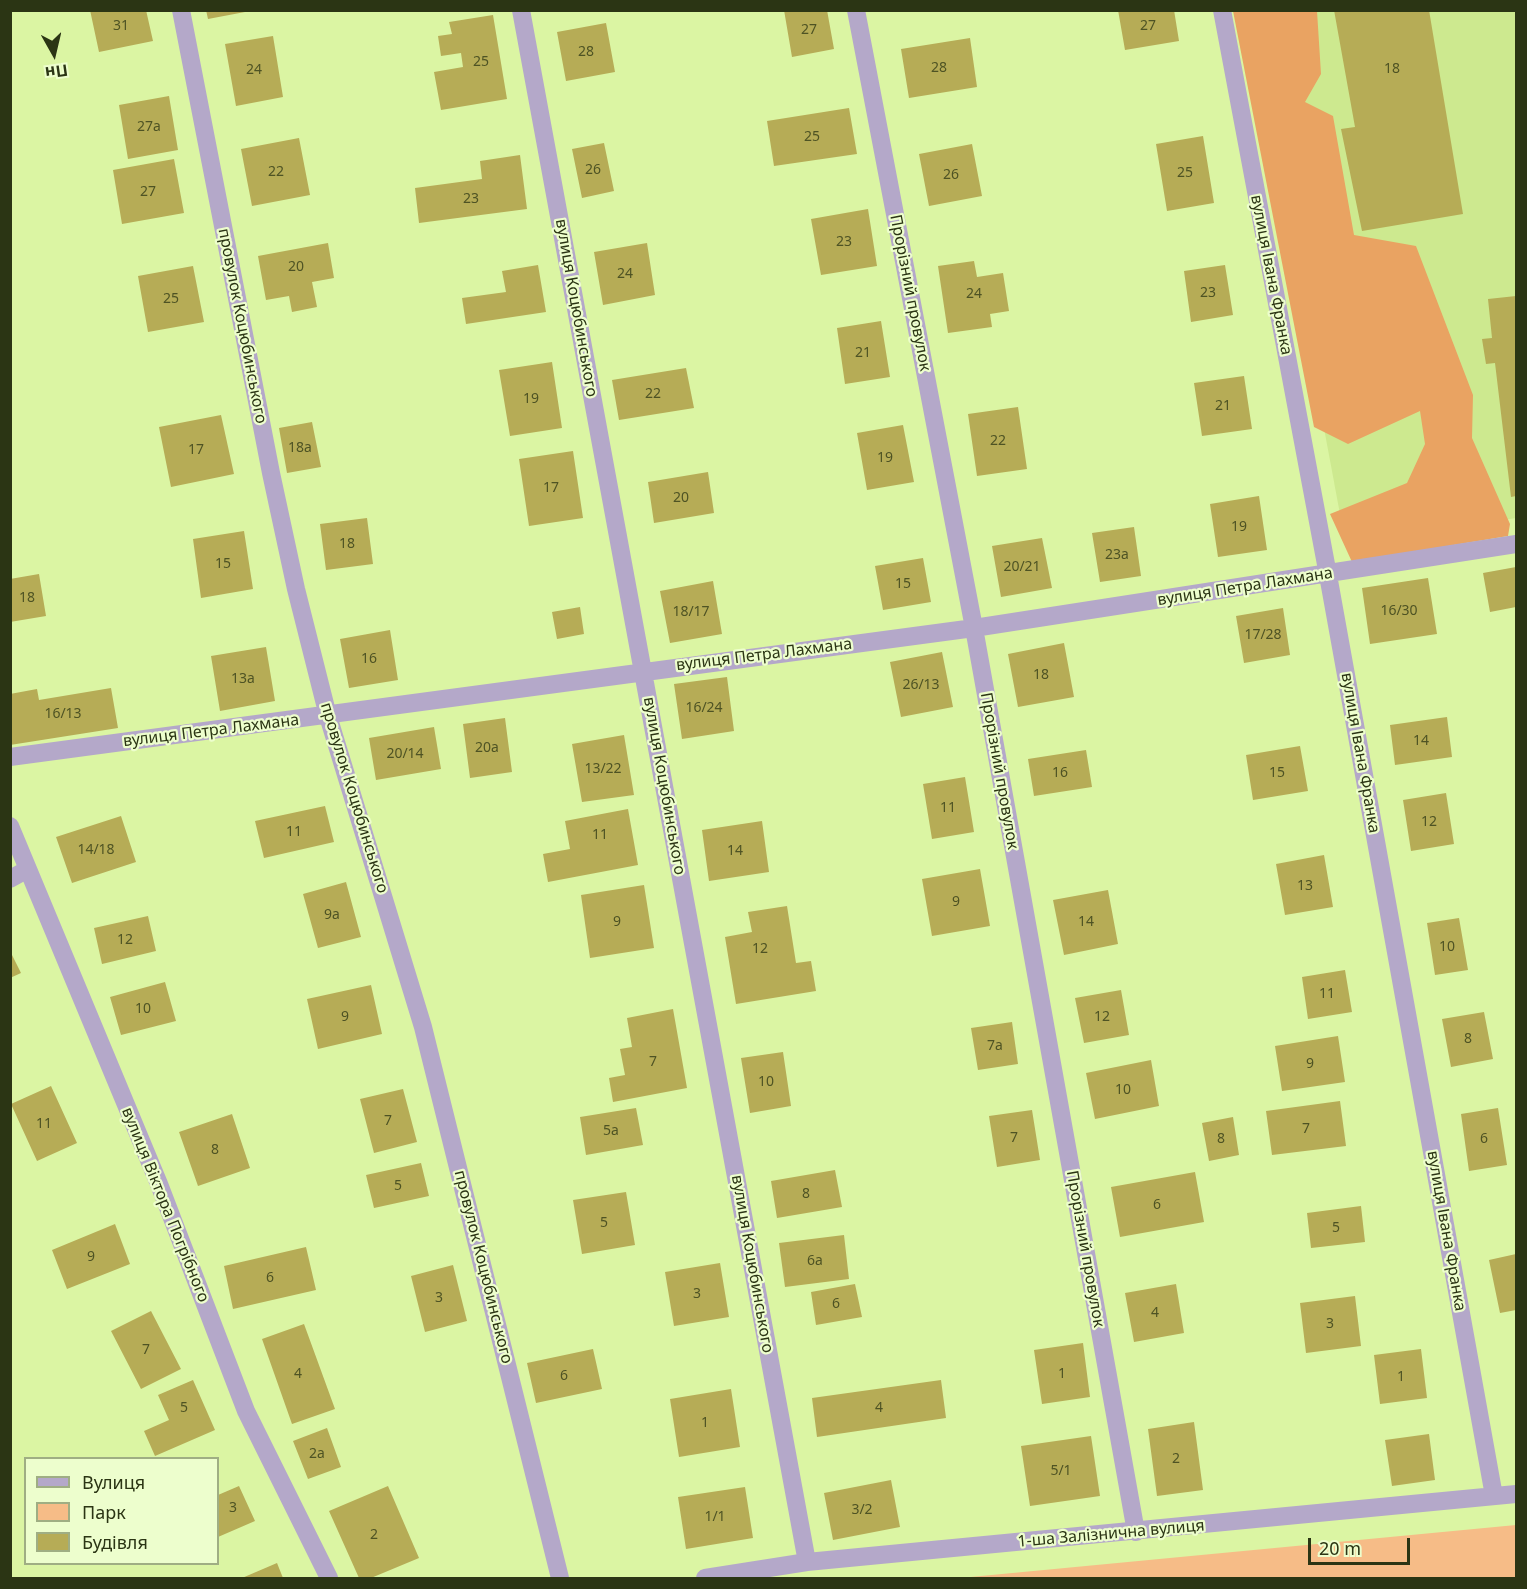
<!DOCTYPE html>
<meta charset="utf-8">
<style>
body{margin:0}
#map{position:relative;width:1527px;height:1589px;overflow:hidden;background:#dbf5a3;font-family:"Noto Sans",sans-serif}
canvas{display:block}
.frame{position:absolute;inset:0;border:12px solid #2b3514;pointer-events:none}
.legend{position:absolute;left:24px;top:1457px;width:195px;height:108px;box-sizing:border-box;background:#edfecd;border:2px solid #9fae83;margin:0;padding:8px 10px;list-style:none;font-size:18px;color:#2b3514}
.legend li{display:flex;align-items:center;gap:12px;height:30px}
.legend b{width:30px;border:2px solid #9fae83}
.north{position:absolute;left:24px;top:24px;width:60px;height:60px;-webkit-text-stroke:4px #edfecd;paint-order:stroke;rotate:172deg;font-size:16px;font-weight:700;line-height:24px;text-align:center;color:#2b3514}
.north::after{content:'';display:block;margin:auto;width:21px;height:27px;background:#2b3514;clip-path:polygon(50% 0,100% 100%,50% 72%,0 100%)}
.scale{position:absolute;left:1308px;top:1538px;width:102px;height:27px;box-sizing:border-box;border:3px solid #2b3514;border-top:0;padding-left:8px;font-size:18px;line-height:21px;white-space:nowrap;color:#2b3514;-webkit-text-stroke:4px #edfecd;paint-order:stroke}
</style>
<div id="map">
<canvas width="1527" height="1589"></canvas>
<div class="frame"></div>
<ul class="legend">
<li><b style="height:8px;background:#b4a8c9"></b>Вулиця</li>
<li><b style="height:16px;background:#f6bc87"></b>Парк</li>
<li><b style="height:16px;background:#b6ac56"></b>Будівля</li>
</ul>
<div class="north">Пн</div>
<div class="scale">20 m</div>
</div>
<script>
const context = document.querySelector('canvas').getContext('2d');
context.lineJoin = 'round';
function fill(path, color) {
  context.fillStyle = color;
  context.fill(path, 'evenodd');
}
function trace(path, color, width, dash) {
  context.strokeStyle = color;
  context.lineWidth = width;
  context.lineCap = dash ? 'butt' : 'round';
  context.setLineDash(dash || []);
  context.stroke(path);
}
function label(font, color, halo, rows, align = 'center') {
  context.font = font + ' "Noto Sans",sans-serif';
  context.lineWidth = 4.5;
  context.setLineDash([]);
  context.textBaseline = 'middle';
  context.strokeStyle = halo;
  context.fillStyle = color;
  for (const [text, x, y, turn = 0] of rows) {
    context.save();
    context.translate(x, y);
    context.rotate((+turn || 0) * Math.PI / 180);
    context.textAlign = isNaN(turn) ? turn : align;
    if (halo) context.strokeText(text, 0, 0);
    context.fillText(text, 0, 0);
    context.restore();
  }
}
const built = new Path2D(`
 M1246,11H1516V518L1346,546Z`);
const green = new Path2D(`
 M1516,1525V1578H960Z`);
const forest = new Path2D(`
 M1233,11H1317L1321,74L1305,102L1333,116L1354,235L1416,246L1473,395L1472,438L1510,524L1508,536L1352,562L1330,514L1407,483L1425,444L1420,411L1348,444L1314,427Z`);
const building = new Path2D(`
 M90,10H146L153,41L99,52Z
 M206,10H245V12L208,19Z
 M784,10H827L834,49L792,57Z
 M1118,10H1174L1179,41L1125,50Z
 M1334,10H1429L1463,214L1362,231L1341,129L1355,127Z
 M493,15L507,99L441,110L434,72L463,67L461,53L441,56L438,36L452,34L449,22Z
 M606,23L615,72L566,81L557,32Z
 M273,36L283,97L236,106L225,44Z
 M970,38L977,87L909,98L901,49Z
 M169,96L178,150L128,159L119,105Z
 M849,108L857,154L774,166L767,121Z
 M1203,136L1214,203L1167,211L1156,144Z
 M299,138L310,195L252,206L241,149Z
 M604,143L614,191L582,198L572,149Z
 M972,144L982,196L929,206L919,154Z
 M520,155L527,209L419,223L415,188L482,179L480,161Z
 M174,159L184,213L122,224L113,170Z
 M868,209L877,266L821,275L811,219Z
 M328,243L334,278L312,282L317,307L292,312L289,296L266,300L258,256Z
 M647,243L655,295L603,305L594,252Z
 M974,261L977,277L1003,273L1009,311L990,314L992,327L948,333L938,266Z
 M538,265L546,312L466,324L462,298L506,292L502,271Z
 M1225,265L1233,315L1191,322L1184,271Z
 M193,266L204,322L148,332L138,276Z
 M1516,296V496L1511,497L1495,363L1486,364L1482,339L1492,338L1488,299Z
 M881,321L890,377L845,384L837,328Z
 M552,362L562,428L510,436L499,370Z
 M686,368L694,408L619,420L612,380Z
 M1244,376L1252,429L1202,436L1194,383Z
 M1018,407L1027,469L977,476L968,414Z
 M221,415L234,474L171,487L159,427Z
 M312,422L321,467L287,473L279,428Z
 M903,425L914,482L867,490L857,433Z
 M573,451L583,518L529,526L519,459Z
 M708,472L714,513L654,523L648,482Z
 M1259,496L1267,550L1218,557L1210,504Z
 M367,518L373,564L326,570L320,524Z
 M1134,527L1141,576L1100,582L1092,533Z
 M244,531L253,589L201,598L193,539Z
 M1042,538L1052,588L1001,597L992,546Z
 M923,558L931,602L883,610L875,566Z
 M1516,567V607L1490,612L1483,573Z
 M39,574L46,616L10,622V579Z
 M1428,578L1437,634L1370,644L1362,588Z
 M713,581L722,634L670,643L660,591Z
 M580,607L584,634L557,639L552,612Z
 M1283,608L1290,655L1244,663L1236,616Z
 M390,630L398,680L349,688L340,639Z
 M1064,643L1074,697L1018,707L1008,654Z
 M266,647L275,701L220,711L211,656Z
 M942,652L953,707L901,717L890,662Z
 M727,677L734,731L682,739L674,684Z
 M111,688L118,728L10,745V694L37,689L39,700Z
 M1447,717L1452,757L1395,765L1390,725Z
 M505,718L512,772L470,778L463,724Z
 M434,727L441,769L376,780L369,738Z
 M624,735L634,795L582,802L572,744Z
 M1300,746L1308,791L1253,800L1246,755Z
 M1086,750L1092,787L1034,796L1028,759Z
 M965,777L974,832L932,839L923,784Z
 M1446,793L1454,844L1411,851L1403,800Z
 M325,806L334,842L264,858L255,821Z
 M628,809L638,865L548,882L543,854L570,849L565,821Z
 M121,816L136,862L72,883L56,837Z
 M762,821L769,872L709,881L702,830Z
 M1324,855L1333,907L1285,915L1276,864Z
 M980,869L990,926L932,936L922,879Z
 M346,882L361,937L318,948L303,894Z
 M644,885L654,948L590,958L581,895Z
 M1108,890L1118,944L1064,955L1053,900Z
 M787,906L796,963L811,961L816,991L736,1004L725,937L752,932L748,912Z
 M148,916L156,951L102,964L94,928Z
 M1459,918L1468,970L1435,975L1427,923Z
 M10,951L21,973L10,978Z
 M1345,970L1352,1012L1308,1019L1302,977Z
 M165,982L176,1021L121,1035L110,997Z
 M371,985L382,1034L318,1049L307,999Z
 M1121,990L1129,1035L1084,1043L1075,998Z
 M673,1009L687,1088L613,1102L609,1078L625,1075L620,1049L632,1047L627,1018Z
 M1484,1012L1493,1059L1451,1067L1442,1019Z
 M1012,1022L1018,1064L978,1070L971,1028Z
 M1338,1036L1345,1082L1282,1091L1275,1046Z
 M783,1052L791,1106L750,1113L741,1058Z
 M1151,1060L1159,1106L1095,1119L1086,1073Z
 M51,1086L77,1143L37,1161L11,1104Z
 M403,1089L417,1142L374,1153L360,1099Z
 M1340,1101L1346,1146L1272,1155L1266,1111Z
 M636,1108L643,1145L586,1155L580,1117Z
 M1498,1108L1507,1165L1469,1171L1461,1114Z
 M1032,1110L1040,1160L997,1167L989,1116Z
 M232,1114L250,1168L198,1186L179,1132Z
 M1233,1117L1239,1155L1209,1161L1202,1123Z
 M421,1163L429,1196L374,1208L366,1175Z
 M835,1170L842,1207L777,1218L771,1181Z
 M1195,1172L1204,1222L1120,1237L1111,1187Z
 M626,1192L635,1245L582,1254L573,1200Z
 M1361,1206L1365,1242L1311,1248L1307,1213Z
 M115,1224L130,1264L67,1289L52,1250Z
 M844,1235L849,1279L785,1287L779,1243Z
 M306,1247L316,1290L233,1309L224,1266Z
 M1516,1254V1310L1500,1313L1489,1260Z
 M720,1263L729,1317L674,1326L665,1272Z
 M453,1265L467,1321L425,1332L411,1276Z
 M855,1284L862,1317L816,1325L811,1292Z
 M1176,1284L1184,1333L1134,1342L1125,1293Z
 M1355,1296L1361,1346L1306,1353L1300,1303Z
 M151,1311L181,1369L141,1389L111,1331Z
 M304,1324L335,1409L292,1424L262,1339Z
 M1083,1343L1090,1397L1042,1404L1034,1350Z
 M593,1349L602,1389L536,1403L527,1363Z
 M1421,1349L1427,1398L1380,1404L1374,1355Z
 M193,1380L215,1430L155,1456L144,1431L169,1420L158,1395Z
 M941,1380L946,1418L817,1437L812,1398Z
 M731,1389L740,1447L679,1457L670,1399Z
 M1194,1422L1203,1490L1157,1496L1148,1429Z
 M327,1428L341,1467L308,1479L293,1441Z
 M1429,1434L1435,1480L1392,1486L1385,1440Z
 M1091,1436L1100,1496L1030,1506L1021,1446Z
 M891,1480L900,1527L833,1540L824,1493Z
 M239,1486L255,1521L218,1537V1495Z
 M388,1486L419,1558L371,1578H359L329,1511Z
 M745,1487L753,1538L686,1549L678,1497Z
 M277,1563L283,1578H242Z`);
const minor = new Path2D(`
 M181,10L271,473L296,589L328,716L423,1027L560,1578
 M521,10L807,1562
 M856,10L974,628L1136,1532
 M1222,10L1328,575L1494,1496
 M10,757L974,628L1516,544
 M10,826L159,1184L246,1411L329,1578
 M10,879L28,869
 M705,1578L807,1562L1516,1494`);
const numberNames = [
 ["31",121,26],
 ["27",1148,26],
 ["27",809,30],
 ["28",586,52],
 ["25",481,62],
 ["28",939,68],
 ["18",1392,69],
 ["24",254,70],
 ["27а",149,127],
 ["25",812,137],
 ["26",593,170],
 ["22",276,172],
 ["25",1185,173],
 ["26",951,175],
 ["27",148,192],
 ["23",471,199],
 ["23",844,242],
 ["20",296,267],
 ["24",625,274],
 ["23",1208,293],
 ["24",974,294],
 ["25",171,299],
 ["21",863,353],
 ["22",653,394],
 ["19",531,399],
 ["21",1223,406],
 ["22",998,441],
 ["18а",300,448],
 ["17",196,450],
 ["19",885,458],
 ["17",551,488],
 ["20",681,498],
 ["19",1239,527],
 ["18",347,544],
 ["23а",1117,555],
 ["15",223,564],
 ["20/21",1022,567],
 ["15",903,584],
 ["18",27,598],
 ["16/30",1399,611],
 ["18/17",691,612],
 ["17/28",1263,635],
 ["16",369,659],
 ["18",1041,675],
 ["13а",243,679],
 ["26/13",921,685],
 ["16/24",704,708],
 ["16/13",63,714],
 ["14",1421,741],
 ["20а",487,748],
 ["20/14",405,754],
 ["13/22",603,769],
 ["16",1060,773],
 ["15",1277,773],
 ["11",948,808],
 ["12",1429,822],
 ["11",294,832],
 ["11",600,835],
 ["14/18",96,850],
 ["14",735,851],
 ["13",1305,886],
 ["9",956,902],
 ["9а",332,915],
 ["9",617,922],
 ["14",1086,922],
 ["12",125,940],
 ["10",1447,947],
 ["12",760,949],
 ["11",1327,994],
 ["10",143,1009],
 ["9",345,1017],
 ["12",1102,1017],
 ["8",1468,1039],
 ["7а",995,1046],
 ["7",653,1062],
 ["9",1310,1064],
 ["10",766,1082],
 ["10",1123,1090],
 ["7",388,1121],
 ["11",44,1124],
 ["7",1306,1129],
 ["5а",611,1131],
 ["7",1014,1138],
 ["8",1221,1139],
 ["6",1484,1139],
 ["8",215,1150],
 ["5",398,1186],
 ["8",806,1194],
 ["6",1157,1205],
 ["5",604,1223],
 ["5",1336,1228],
 ["9",91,1257],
 ["6а",815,1261],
 ["6",270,1278],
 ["3",697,1294],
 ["3",439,1298],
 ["6",836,1304],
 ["4",1155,1313],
 ["3",1330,1324],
 ["7",146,1350],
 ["4",298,1374],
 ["1",1062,1374],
 ["6",564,1376],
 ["1",1401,1377],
 ["5",184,1408],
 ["4",879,1408],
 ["1",705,1423],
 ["2а",317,1454],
 ["2",1176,1459],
 ["5/1",1061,1471],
 ["3",233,1508],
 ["3/2",862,1510],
 ["1/1",715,1517],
 ["2",374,1535]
];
const streetNames = [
 ["вулиця Івана Франка",1271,275,79],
 ["Прорізний провулок",910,293,79],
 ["вулиця Коцюбинського",576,308,80],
 ["провулок Коцюбинського",242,326,79],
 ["вулиця Петра Лахмана",1245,587,-9],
 ["вулиця Петра Лахмана",764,655,-7],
 ["вулиця Петра Лахмана",211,731,-7],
 ["вулиця Івана Франка",1360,753,80],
 ["Прорізний провулок",999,771,80],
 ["вулиця Коцюбинського",664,786,80],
 ["провулок Коцюбинського",354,798,73],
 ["вулиця Віктора Погрібного",165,1205,68],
 ["вулиця Івана Франка",1446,1231,80],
 ["Прорізний провулок",1085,1249,80],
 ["вулиця Коцюбинського",752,1264,80],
 ["провулок Коцюбинського",483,1267,76],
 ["1-ша Залізнична вулиця",1111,1534,-5]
];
fill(built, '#cde98f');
fill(green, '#f6bc87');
fill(forest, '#e9a362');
fill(building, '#b6ac56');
trace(minor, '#b4a8c9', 18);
label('14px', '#4e5324', null, numberNames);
label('16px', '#2b3514', '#edfecd', streetNames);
</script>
